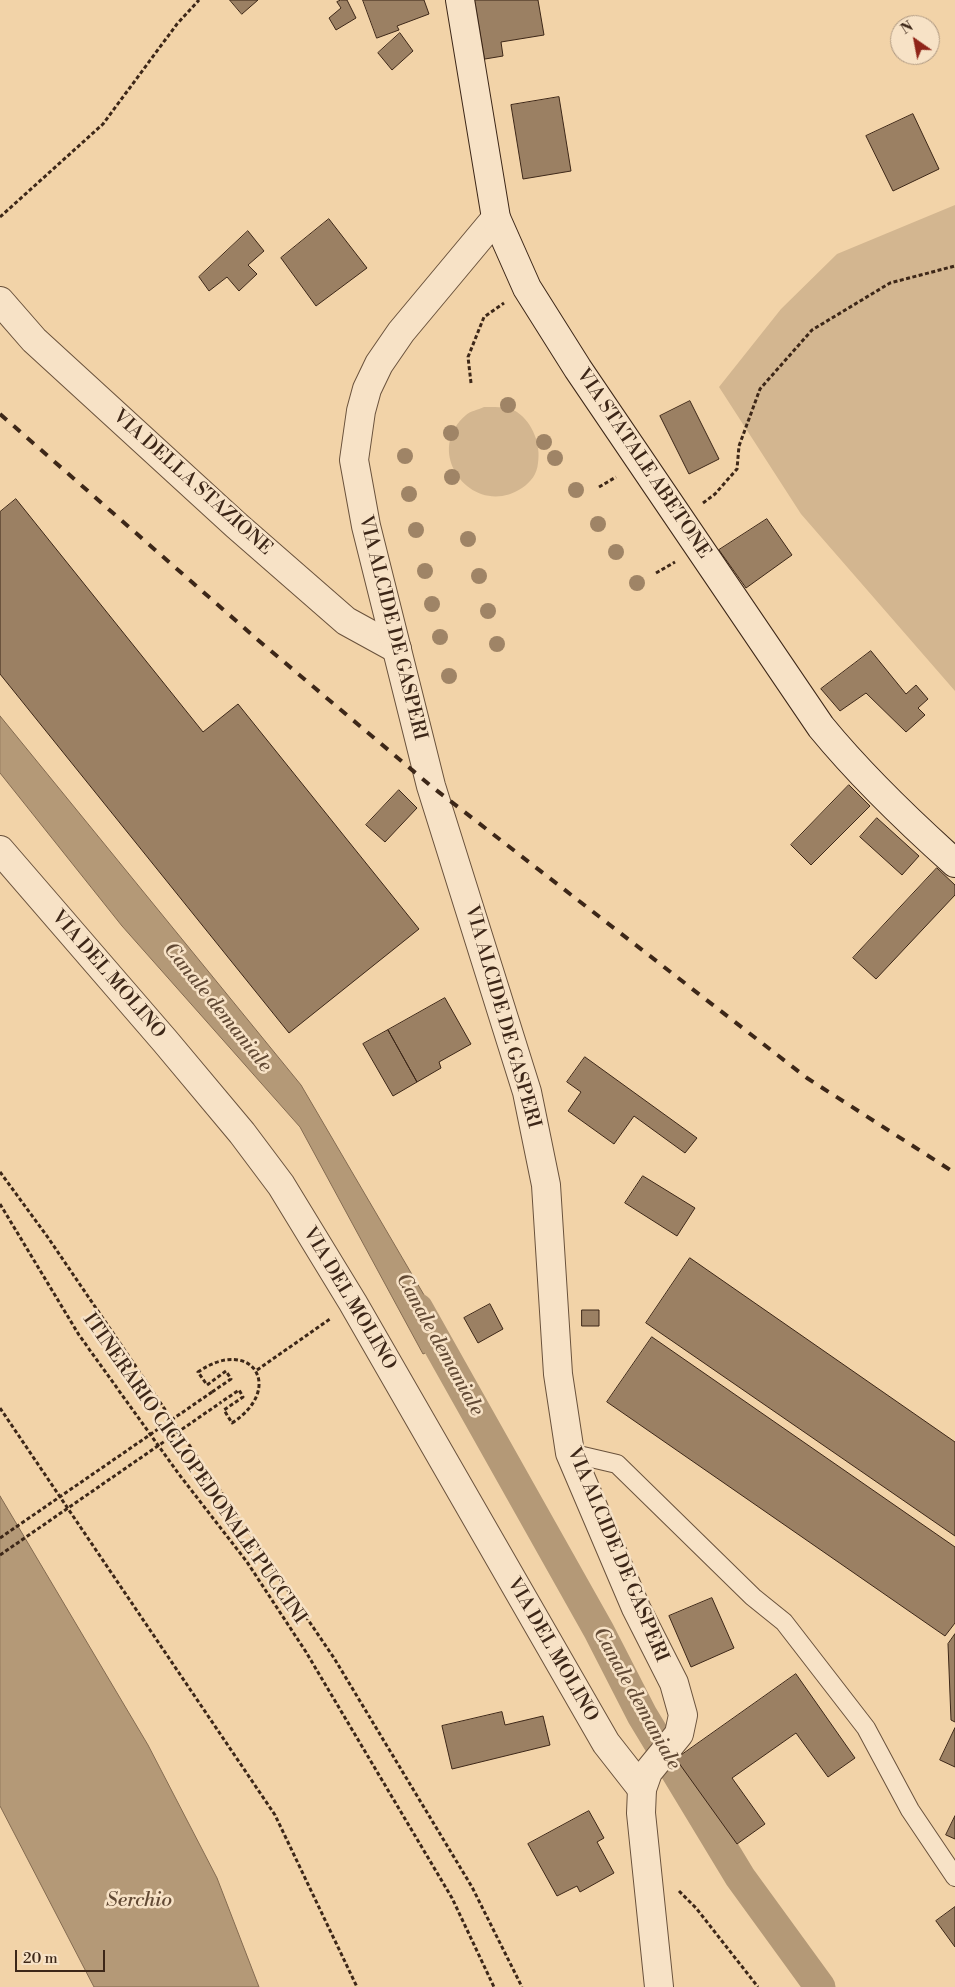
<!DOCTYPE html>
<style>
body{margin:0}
#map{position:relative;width:955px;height:1987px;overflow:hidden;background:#f2d3a8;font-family:"Libre Bodoni",serif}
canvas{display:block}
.north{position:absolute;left:890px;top:15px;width:50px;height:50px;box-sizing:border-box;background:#f7e2c6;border:1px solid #ad9780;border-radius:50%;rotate:327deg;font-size:14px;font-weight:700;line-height:20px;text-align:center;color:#3d2718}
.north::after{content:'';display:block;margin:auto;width:18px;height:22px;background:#8f2418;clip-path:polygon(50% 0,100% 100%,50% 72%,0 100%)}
.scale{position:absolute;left:15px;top:1950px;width:90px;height:22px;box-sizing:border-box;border:2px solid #3d2718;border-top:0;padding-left:6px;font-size:15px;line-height:18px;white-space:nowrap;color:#3d2718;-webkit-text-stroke:4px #f7e2c6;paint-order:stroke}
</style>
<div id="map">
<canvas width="955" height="1987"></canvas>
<div class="north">N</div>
<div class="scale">20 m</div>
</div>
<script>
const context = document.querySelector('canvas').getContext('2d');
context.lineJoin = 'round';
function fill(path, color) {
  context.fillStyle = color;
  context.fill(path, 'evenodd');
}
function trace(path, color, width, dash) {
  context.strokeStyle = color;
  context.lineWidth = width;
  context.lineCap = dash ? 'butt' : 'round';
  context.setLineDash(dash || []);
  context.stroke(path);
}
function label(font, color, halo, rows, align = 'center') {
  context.font = font + ' "Libre Bodoni",serif';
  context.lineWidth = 5;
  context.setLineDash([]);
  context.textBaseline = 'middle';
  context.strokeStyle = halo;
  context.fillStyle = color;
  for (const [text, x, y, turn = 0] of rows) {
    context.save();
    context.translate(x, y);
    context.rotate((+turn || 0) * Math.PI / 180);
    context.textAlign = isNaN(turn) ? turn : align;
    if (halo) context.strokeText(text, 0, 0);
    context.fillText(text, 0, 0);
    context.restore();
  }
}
const green = new Path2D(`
 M955,205V691L801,514L719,387L781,309L837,254Z
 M484,407C494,407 508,406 517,412C533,423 541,445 538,463C537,474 531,482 522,488C474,520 421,453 466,415C470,411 478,410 484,407Z`);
const water = new Path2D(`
 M0,716L301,1085L451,1341L423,1354L300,1127L122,926L0,773Z
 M0,1496L148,1745L217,1878L259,1987H94L0,1806Z`);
const canal = new Path2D(`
 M418,1309L599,1631L642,1715L740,1877L820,1987`);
const building = new Path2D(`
 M230,0H258L242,14Z
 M341,0H347L356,18L336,30L329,18L341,8L337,2Z
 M363,0H424L429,14L397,26L399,30L377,38Z
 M475,0H538L544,35L501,42L503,56L485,59Z
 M400,33L413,51L392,70L378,53Z
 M559,97L571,171L523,179L511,105Z
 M913,114L939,169L893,191L866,136Z
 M329,219L367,268L316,306L281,258Z
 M248,231L264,251L248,265L257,274L239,291L227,277L209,291L199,277Z
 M690,401L719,459L689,474L660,416Z
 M16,499L203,732L238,704L419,929L289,1033L0,674V512Z
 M767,519L792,555L746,588L719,550Z
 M871,651L906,694L916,685L928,699L918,708L925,715L906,732L866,693L840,711L821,689Z
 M849,785L870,806L811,865L791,845Z
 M399,790L417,808L385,842L366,825Z
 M877,818L919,856L902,875L860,837Z
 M937,868L955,885V895L876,979L853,958Z
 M445,998L471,1044L439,1062L441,1068L417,1082L388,1030Z
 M388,1030L417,1082L393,1096L363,1044Z
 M585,1057L697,1138L685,1153L634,1116L614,1144L568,1111L581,1092L567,1082Z
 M643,1176L695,1208L677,1236L625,1203Z
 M690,1258L955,1442V1536L646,1323Z
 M490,1304L503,1329L478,1343L464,1318Z
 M582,1310H599V1326H582Z
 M652,1337L955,1547V1623L945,1636L607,1402Z
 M712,1598L734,1648L691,1667L669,1616Z
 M955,1634V1722L951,1720L948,1644Z
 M796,1674L855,1758L828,1777L796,1733L732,1778L765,1824L737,1844L676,1759Z
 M502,1712L505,1725L543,1716L550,1745L452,1769L442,1726Z
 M955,1728V1767L940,1760Z
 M589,1811L604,1838L597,1842L614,1873L580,1892L577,1886L557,1896L528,1844Z
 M955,1816V1839L946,1835Z
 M955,1907V1947L936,1921Z`);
const path = new Path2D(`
 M0,217L103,124L177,24L199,0
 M471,383L468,357L484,317L504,303
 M599,487L616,477
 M703,503L715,494L737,469L739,446L760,389L812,330L890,283L955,266
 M656,573L675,562
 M0,1172L49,1239L334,1658L472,1887L522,1987
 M0,1204L79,1335L178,1473L247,1562L306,1652L452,1898L494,1987
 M257,1370L330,1319
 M212,1392L231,1379L226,1371L207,1385L198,1372C251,1335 286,1388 232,1423L224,1410L243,1397L239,1390L220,1403
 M0,1408L275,1815L357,1987
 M679,1891L696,1908L758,1987`);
const service = new Path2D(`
 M570,1453L617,1464L753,1597L784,1622L866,1728L910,1810L955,1877`);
const minor = new Path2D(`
 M0,301L34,340L236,525L346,621L397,649
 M0,850L165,1041L242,1133L281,1185L353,1303L606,1743L642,1789`);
const tertiary = new Path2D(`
 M496,218L401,332L379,364L367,389L361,411L354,460L366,526L431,786L527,1092L546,1185L558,1374L570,1453L636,1608L674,1683L683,1715L679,1734L648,1772L642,1789L641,1813L659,1987`);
const secondary = new Path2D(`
 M460,0L496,218L527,288L578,369L821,727C862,777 907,820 955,863`);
const rail = new Path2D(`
 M0,414L258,640L431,786L807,1078L955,1173`);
const pathBridge = new Path2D(`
 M0,1538L212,1392
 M0,1555L220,1403`);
const trees = [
 [508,405],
 [451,433],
 [544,442],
 [405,456],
 [555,458],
 [452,477],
 [576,490],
 [409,494],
 [598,524],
 [416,530],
 [468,539],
 [616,552],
 [425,571],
 [479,576],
 [637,583],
 [432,604],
 [488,611],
 [440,637],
 [497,644],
 [449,676]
];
const streetNames = [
 ["VIA STATALE ABETONE",643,464,56],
 ["VIA DELLA STAZIONE",192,483,42],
 ["VIA ALCIDE DE GASPERI",392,628,76],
 ["VIA DEL MOLINO",108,975,49],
 ["VIA ALCIDE DE GASPERI",502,1017,74],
 ["VIA DEL MOLINO",349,1299,59],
 ["ITINERARIO CICLOPEDONALE PUCCINI",194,1469,55],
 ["VIA ALCIDE DE GASPERI",617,1555,67],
 ["VIA DEL MOLINO",552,1650,60]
];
const waterNames = [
 ["Canale demaniale",217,1008,51],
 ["Canale demaniale",439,1345,61],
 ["Canale demaniale",636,1699,61],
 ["Serchio",139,1901]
];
fill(green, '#d3b690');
fill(water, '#b49977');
trace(water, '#846b51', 1);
trace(canal, '#b49977', 31);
fill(building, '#9b8063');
trace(building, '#3d2718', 1);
trace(service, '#6a523c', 20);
trace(minor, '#6a523c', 30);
trace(tertiary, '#6a523c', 30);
trace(secondary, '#3d2718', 30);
trace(path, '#3d2718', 3, [4, 2.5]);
trace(service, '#f7e2c6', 18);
trace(minor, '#f7e2c6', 28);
trace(tertiary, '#f7e2c6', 28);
trace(secondary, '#f7e2c6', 28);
trace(rail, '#3d2718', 4, [9, 9]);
trace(pathBridge, '#3d2718', 3, [4, 2.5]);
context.fillStyle = '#9f8466';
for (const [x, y] of trees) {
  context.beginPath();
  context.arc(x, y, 8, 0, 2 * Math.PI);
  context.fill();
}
label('19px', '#3d2718', '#f7e2c6', streetNames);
label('italic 20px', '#614934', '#f7e2c6', waterNames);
</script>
